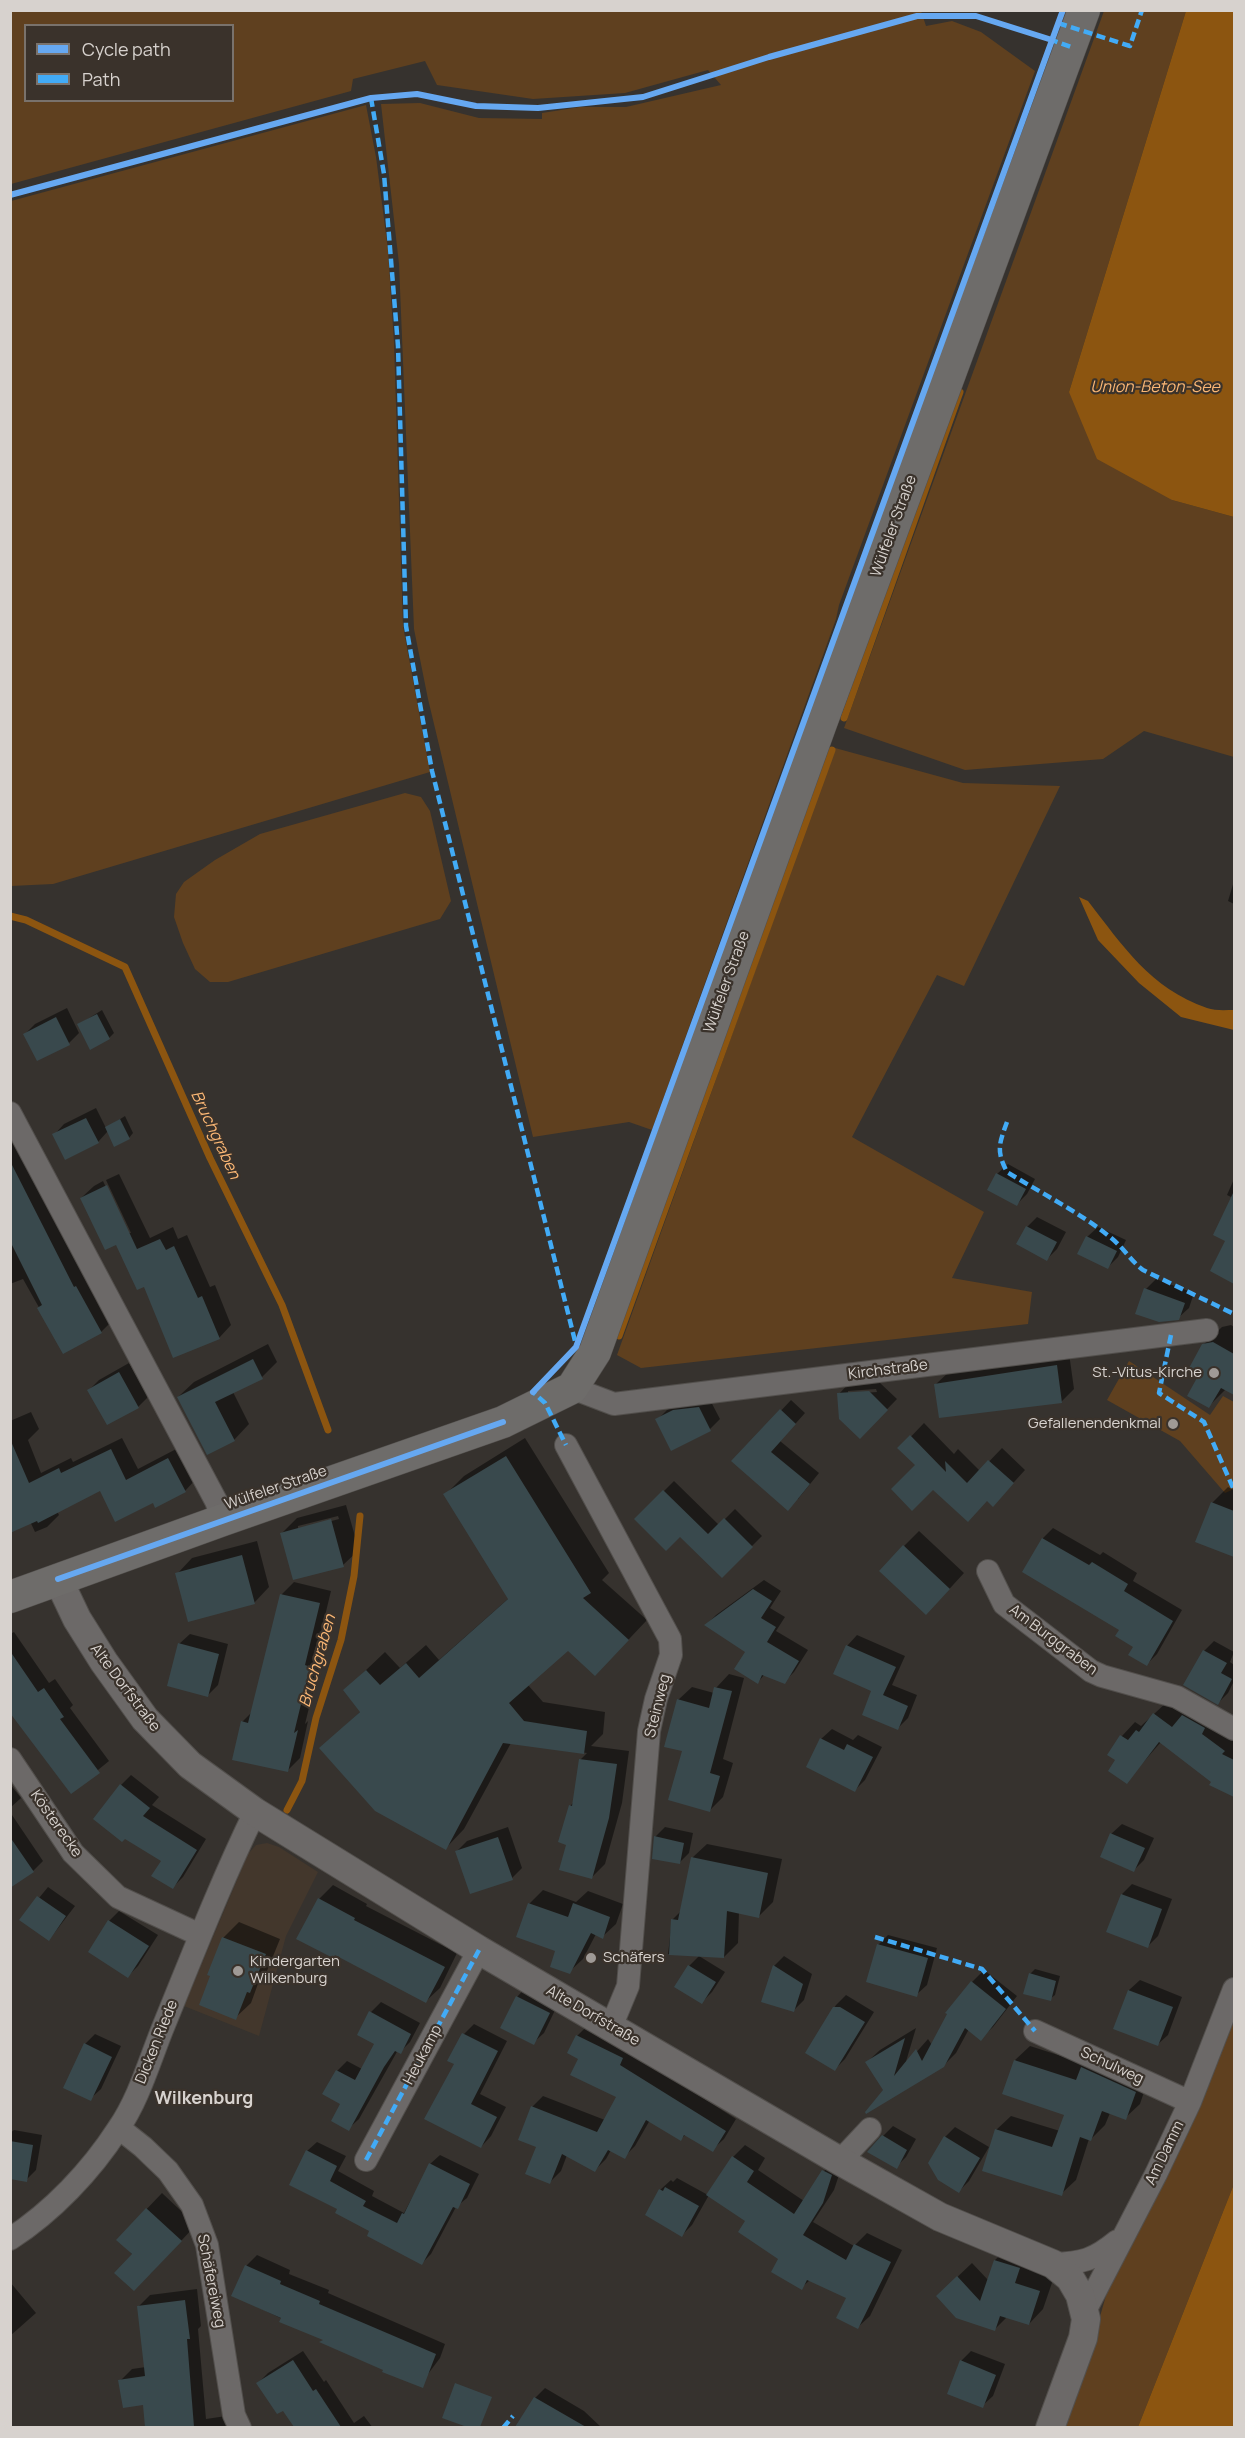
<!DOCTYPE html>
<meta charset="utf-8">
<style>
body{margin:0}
#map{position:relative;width:1245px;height:2438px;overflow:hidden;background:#36322e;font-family:Manrope,sans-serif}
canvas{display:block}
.frame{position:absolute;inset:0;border:12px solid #d7d2ce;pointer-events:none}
.legend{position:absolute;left:24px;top:24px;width:210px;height:78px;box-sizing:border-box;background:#3a322b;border:2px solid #79726c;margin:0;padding:8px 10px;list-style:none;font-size:18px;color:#d7d2ce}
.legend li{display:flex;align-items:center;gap:12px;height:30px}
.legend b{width:30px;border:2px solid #79726c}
</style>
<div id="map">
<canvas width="1245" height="2438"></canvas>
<div class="frame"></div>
<ul class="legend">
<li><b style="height:8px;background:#66a8f1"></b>Cycle path</li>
<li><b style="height:8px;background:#42abf6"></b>Path</li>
</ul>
</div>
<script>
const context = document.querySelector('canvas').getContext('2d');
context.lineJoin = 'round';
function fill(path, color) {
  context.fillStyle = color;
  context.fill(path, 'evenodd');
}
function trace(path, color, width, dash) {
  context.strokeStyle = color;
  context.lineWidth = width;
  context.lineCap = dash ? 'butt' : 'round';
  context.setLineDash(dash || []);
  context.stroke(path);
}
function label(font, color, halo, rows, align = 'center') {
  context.font = font + ' Manrope,sans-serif';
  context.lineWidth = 4.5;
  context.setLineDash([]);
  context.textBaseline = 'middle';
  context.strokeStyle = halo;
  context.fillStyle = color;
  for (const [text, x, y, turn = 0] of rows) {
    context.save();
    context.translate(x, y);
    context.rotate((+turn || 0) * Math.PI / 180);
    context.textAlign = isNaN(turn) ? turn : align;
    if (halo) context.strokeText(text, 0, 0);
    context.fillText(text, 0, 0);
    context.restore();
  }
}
const built = new Path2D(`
 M267,1843L279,1847L318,1872L286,1936L259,2036L184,2006L248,1854L256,1845Z`);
const green = new Path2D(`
 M11,10L921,11L926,26L952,21L981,32L1035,71L839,605L836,619L652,1130L629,1122L533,1137L428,699L414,629L399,264L381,104L420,103L479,118L542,119V113L580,107H626L721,85L708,70L625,93L533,99L437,85L425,61L353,79L351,91L11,184ZM26,26H232V100H26Z
 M1104,11H1186L1069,392L1172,500L1234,517V757L1144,731L1103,759L965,770L844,728Z
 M366,105L376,157L388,250L394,343L403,626L430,772L53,884L11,886V201Z
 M835,748L963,783L1060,786L964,986L937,975L852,1137L984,1212L952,1278L1032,1292L1028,1324L641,1368L617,1355Z
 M405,793L421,797L430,811L451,901L440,919L228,982H210L195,969L183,943L174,917L176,894L184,882L215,860L260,834Z
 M1129,1361L1210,1415L1223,1396L1234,1402V1489L1225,1493L1180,1441L1107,1400Z
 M1234,2014V2184L1138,2427L1063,2428L1095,2334L1107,2292Z`);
const water = new Path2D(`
 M1186,11H1234V517L1172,500L1097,459L1069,392Z
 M1079,897L1088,901C1123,946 1150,988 1207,1008C1215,1011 1226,1010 1234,1010V1030L1181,1017L1139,983L1098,940Z
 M1234,2184V2427H1138Z`);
const shadow = new Path2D(`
 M1234,881V904L1228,901Z
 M67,1008L79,1033L69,1043L25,1034L35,1024Z
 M102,1010L114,1033L109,1038L78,1025Z
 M96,1108L106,1128L125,1116L133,1133L129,1138L108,1131L98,1142L54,1135L64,1124Z
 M10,1121L115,1318L101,1332L64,1352L23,1279L10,1284Z
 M1008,1164L1035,1179L1027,1194L1017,1204L997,1174Z
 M119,1174L150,1238L173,1227L178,1239L187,1235L210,1287L215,1285L231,1325L219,1338L145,1285L117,1243L81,1198L94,1186L103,1181L128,1233H131L106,1180Z
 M1234,1179V1282L1212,1270L1227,1240L1233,1198L1227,1195Z
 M1037,1217L1066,1232L1057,1249L1047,1259L1027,1227Z
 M1098,1227L1126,1240L1118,1257L1108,1267L1079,1253L1087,1237Z
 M1156,1279L1194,1293L1189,1308L1178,1318L1146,1289Z
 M1231,1325L1234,1327V1394L1226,1389L1209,1406L1200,1375L1203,1345L1222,1327Z
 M268,1344L277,1362L262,1377L233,1392L249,1424L234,1440L178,1397L194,1382Z
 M1069,1353L1074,1389L1061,1402L936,1384L949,1372Z
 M129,1363L148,1397L138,1407L89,1390L99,1380Z
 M879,1382L897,1399L860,1437L839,1394L849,1383ZM876,1389L877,1392L848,1394V1391Z
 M709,1398L720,1419L710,1429L657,1420L667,1410L685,1401Z
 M791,1400L805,1413L780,1441L819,1473L798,1499L734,1461Z
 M31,1412L39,1429L28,1440L41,1473L71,1458L73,1462L122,1438L138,1469L180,1447L196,1479L185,1491L153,1501L100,1489L57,1511L59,1515L47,1527L35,1532L10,1479V1421Z
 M924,1423L954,1454L958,1449L980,1471L1002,1448L1025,1470L1005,1492L987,1500L917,1465L900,1448Z
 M525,1438L609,1573L602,1580L647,1620L614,1655L568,1649L528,1685L543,1702L605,1712L603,1734L591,1746L629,1751L622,1803L605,1864L591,1878L568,1844L570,1806L575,1801L580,1760L587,1753L511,1743L464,1829L446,1848L321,1748L361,1711L345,1690L385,1652L400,1668L426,1645L439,1660L509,1598L445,1495L464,1476Z
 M674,1481L719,1525L735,1509L762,1536L722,1576L680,1535L636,1519Z
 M1228,1487L1234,1490V1556L1197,1541L1212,1503Z
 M346,1505L359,1550L343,1565L282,1533L297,1518ZM338,1516L339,1519L298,1530V1526Z
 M1053,1528L1100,1555L1103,1552L1137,1573L1133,1581L1182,1610L1157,1654L1147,1664L1121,1629L1024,1571L1043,1538Z
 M919,1531L964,1573L942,1597L904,1546Z
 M257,1541L269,1587L254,1603L177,1574L192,1558Z
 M764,1580L781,1591L770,1608L785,1617L776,1631L808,1650L794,1672L784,1682L765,1674L758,1682L747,1651L706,1625L716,1615Z
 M294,1582L331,1591L316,1653L322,1655L305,1724L308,1721L300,1758L287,1771L242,1722L252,1712L282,1594Z
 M14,1632L49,1683L55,1679L73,1705L70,1708L109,1761L71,1792L10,1710V1634Z
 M190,1634L228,1644L218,1685L208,1695L179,1644Z
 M857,1635L905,1656L892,1685L917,1695L908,1718L898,1728L847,1646Z
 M1214,1641L1234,1652L1230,1662L1234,1665V1681L1228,1693L1218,1703L1204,1651Z
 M729,1674L744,1678L723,1759L733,1763L723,1797L709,1811L684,1750L678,1700L692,1687L714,1693L716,1688Z
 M1168,1701L1234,1734V1796L1211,1785L1213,1781L1161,1742L1126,1782L1117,1760L1122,1736L1135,1722L1141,1726Z
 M832,1729L853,1740L858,1735L882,1747L865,1780L855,1790L821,1739Z
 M131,1775L159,1797L152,1805L206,1839L183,1877L173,1887L163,1860L121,1785Z
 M10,1784L21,1798L10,1808Z
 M10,1812L43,1861L33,1871L10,1886Z
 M1122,1824L1154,1838L1144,1860L1134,1870L1111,1834Z
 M508,1827L522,1868L512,1878L457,1851L467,1841Z
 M665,1827L693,1833L689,1853L679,1863L655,1837Z
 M707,1844L782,1859L773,1902L759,1916L739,1912L738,1943L724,1957L668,1954L672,1920L682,1910L693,1857Z
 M1132,1884L1172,1899L1158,1936L1148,1946L1122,1894Z
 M333,1885L367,1904L366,1906L457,1953L440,1988L426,2001L319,1899Z
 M48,1887L75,1906L49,1940L21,1920Z
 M543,1890L576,1902L588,1891L623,1904L616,1924L602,1937L596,1934L583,1959L569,1972L529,1904Z
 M119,1911L158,1935L138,1966L128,1976L109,1921Z
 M239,1922L280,1939L265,1976L259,1981L251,2003L235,2018L223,1938Z
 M888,1935L937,1948L927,1985L916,1995L878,1945Z
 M699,1956L725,1972L712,1992L702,2002L689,1966Z
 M784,1956L812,1974L804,2000L794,2010L774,1966Z
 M1035,1969L1060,1976L1055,1995L1050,1999L1030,1974Z
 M984,1970L1017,1996L993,2027L980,2039L969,2029L956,2053L943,2066L885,2090L867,2062L880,2050L916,2028L905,2065L928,2039L932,2045L972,1982Z
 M1140,1980L1182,1997L1168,2035L1157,2045L1115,2028L1129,1990Z
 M527,1986L559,2002L544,2033L533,2043L502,2027L517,1997Z
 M846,1995L874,2012L845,2059L835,2069L807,2052L836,2005Z
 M381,2002L420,2023L410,2042L400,2052L398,2050L359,2119L348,2129L337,2071L347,2061L362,2069L376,2043L371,2012Z
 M474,2024L507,2041L480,2094L506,2107L491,2136L481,2147L456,2063L464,2034Z
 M588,2025L736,2119L724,2139L712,2150L686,2134L681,2139L650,2120L635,2146L624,2157L611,2150L606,2159L595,2170L567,2155L561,2171L550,2182L538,2146L532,2107L543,2096L605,2120L618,2097L580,2058L577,2036Z
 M95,2034L121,2046L101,2089L90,2099L85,2044Z
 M1030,2046L1086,2064L1149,2077L1140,2104L1125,2118L1110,2113L1105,2125L1091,2139H1089L1076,2180L1061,2194L996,2130L1011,2116L1060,2131L1066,2114L1015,2060Z
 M893,2126L916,2139L906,2157L896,2167L883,2136Z
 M955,2127L989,2147L969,2181L959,2191L945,2137Z
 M14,2130L42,2135L36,2170L26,2180L10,2178V2133Z
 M317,2142L346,2156L338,2171L374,2191L372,2196L404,2213L430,2164L440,2155L479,2174L467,2198L456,2207L431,2254L422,2263L339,2208L307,2151Z
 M745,2145L765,2158L758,2170L804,2201L824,2171L836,2159L843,2163L834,2190L813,2222L854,2246L867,2233L902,2250L870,2316L858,2327L848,2298L810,2280L801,2288L780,2258L747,2221L709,2195L692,2225L682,2235L660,2190L671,2180L673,2182L677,2178L708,2195L733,2157Z
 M162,2193L196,2225L150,2274L118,2239Z
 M1010,2246L1054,2277L1043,2309L1029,2324L1007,2317L995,2329L952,2282L972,2263L989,2281L995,2260Z
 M257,2255L290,2270L289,2274L329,2290L328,2293L445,2344L440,2358L428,2374L385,2369L233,2295L247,2265Z
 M10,2282L36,2313L10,2336Z
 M197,2289L201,2326L198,2329L206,2419L226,2416L231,2428H157L152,2402L120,2381L132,2369L146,2367L138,2307L150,2295Z
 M303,2351L324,2382L326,2380L354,2423L364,2416L373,2428H296L283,2409L258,2383L268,2373Z
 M971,2351L1005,2364L993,2396L982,2406L961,2361Z
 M545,2388L584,2411L602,2428H523L519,2425L535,2398Z`);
const stream = new Path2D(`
 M844,718L960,392
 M10,916L26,920L125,967L210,1158L282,1305L328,1430
 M619,1336L832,750
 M287,1810L302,1781L316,1718L341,1640L354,1576L360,1516`);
const building = new Path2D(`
 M97,1014L110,1039L90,1050L77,1024Z
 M56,1017L70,1045L37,1061L23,1034Z
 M86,1118L99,1143L65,1160L52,1134Z
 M120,1119L130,1139L114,1147L105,1127Z
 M10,1161L74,1287L76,1286L102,1333L63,1354L37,1308L42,1305L10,1241Z
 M996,1173L1026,1189L1017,1206L987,1190Z
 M107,1185L137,1249L160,1239L166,1250L174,1246L198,1298L202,1296L220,1339L173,1358L144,1287L137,1290L116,1245L105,1250L80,1198Z
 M1234,1191V1284L1210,1271L1225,1241L1213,1235Z
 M1026,1226L1057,1242L1047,1261L1016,1244Z
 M1086,1236L1117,1251L1108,1269L1077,1254Z
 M1144,1288L1185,1303L1179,1320L1159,1322L1135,1314Z
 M1213,1342L1234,1354V1395L1221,1388L1209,1408L1187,1396L1198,1376L1188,1370L1202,1344Z
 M253,1359L263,1379L215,1402L235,1441L207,1455L177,1397Z
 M1057,1365L1062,1403L939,1418L934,1384Z
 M119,1372L139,1408L107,1425L87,1390Z
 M869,1391L888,1410L860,1439L839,1419L837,1393Z
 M699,1407L711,1431L671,1451L655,1419L673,1410Z
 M780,1409L796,1424L771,1452L810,1484L788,1511L731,1461Z
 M910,1435L946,1472L945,1461L967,1483L988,1460L1014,1483L993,1507L987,1501L968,1522L933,1490L912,1511L891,1489L915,1465L897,1448Z
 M10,1439L29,1483L59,1468L61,1473L111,1449L126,1480L168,1458L186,1492L155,1508L153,1503L115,1522L100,1491L38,1523L37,1521L10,1533Z
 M506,1456L591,1593L583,1598L629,1640L595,1676L568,1651L509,1703L524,1721L587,1731L584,1754L503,1743L446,1850L375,1811L319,1748L360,1712L343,1690L366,1670L380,1685L406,1663L419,1678L508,1599L443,1494Z
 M663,1490L708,1534L724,1518L753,1547L722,1578L680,1537L666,1551L634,1519Z
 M1211,1502L1234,1511V1557L1195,1542Z
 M331,1519L344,1567L293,1580L280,1533Z
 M1042,1538L1089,1565L1092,1562L1128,1584L1124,1591L1173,1621L1147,1666L1128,1655L1133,1647L1115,1636L1119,1630L1022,1572Z
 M903,1545L950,1589L926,1615L879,1571Z
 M242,1555L255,1604L188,1622L175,1573Z
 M753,1589L772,1601L761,1618L776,1627L767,1642L799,1661L785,1684L762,1675L758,1684L734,1669L745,1652L704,1625Z
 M280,1594L320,1603L305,1665L310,1667L294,1733L298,1730L288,1772L232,1760L241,1721L248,1723Z
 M178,1643L219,1654L208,1697L167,1686Z
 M846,1645L896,1667L883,1695L908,1706L898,1730L862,1715L871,1691L833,1674Z
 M1203,1650L1227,1663L1221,1673L1232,1679L1218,1705L1183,1685Z
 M10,1651L38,1692L44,1688L64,1717L60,1719L100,1773L71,1794L10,1713Z
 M714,1687L732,1691L710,1773L720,1776L710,1812L668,1800L682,1751L664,1747L677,1699L709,1708Z
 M1153,1713L1172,1727L1182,1715L1205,1728L1202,1734L1225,1751L1222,1754L1234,1760V1797L1209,1785L1211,1782L1159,1742L1127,1784L1108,1771L1115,1760L1107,1755L1120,1735L1128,1740L1136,1730L1139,1732Z
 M820,1738L844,1750L847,1744L873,1757L855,1792L806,1767Z
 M579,1759L617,1764L609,1818L592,1879L559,1870L566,1845L558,1842L569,1805L572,1806Z
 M120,1784L150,1808L143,1816L197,1850L173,1889L151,1876L161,1861L125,1839L122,1842L93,1819Z
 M1110,1833L1145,1848L1134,1872L1100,1857Z
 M654,1836L684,1843L680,1864L652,1859Z
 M10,1837L34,1872L10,1888Z
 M498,1837L513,1880L470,1894L455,1851Z
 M691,1857L768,1873L759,1918L727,1911L724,1958L669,1955L671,1919L678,1920Z
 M1121,1894L1162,1909L1148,1948L1106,1932Z
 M37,1896L66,1916L49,1941L19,1920Z
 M318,1898L355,1918L354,1920L445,1967L426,2003L335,1955L333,1958L296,1939Z
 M528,1903L568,1917L573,1903L610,1917L603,1939L591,1933L570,1974L550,1967L555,1951L516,1937Z
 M108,1920L149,1946L128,1978L88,1952Z
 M222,1937L266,1954L250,1993L247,1992L236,2020L199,2005L210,1976L207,1975Z
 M877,1944L928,1958L917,1997L866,1982Z
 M688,1965L716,1982L702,2004L674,1987Z
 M773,1965L803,1984L794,2012L761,2002Z
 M1029,1973L1056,1981L1051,2001L1023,1994Z
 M971,1981L1006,2009L981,2041L965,2028L944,2067L866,2114L865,2112L883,2090L865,2062L905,2038L894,2076L916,2049L922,2061L947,2014L945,2013Z
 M1128,1990L1173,2007L1158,2046L1113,2029Z
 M516,1996L550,2013L534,2045L500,2028Z
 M833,2007H840L865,2022L835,2071L805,2053Z
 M369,2011L411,2034L401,2054L395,2051L384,2067L349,2131L331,2121L340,2104L322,2094L336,2070L355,2080L374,2044L357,2035Z
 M462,2033L498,2051L471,2104L497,2117L481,2148L424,2119L454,2064L447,2061Z
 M576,2035L623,2058L620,2065L726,2131L713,2152L684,2135L681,2141L646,2120L625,2159L608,2150L595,2172L562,2154L550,2184L525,2174L536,2147L518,2140L531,2106L597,2132L616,2097L570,2075L578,2059L567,2053Z
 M84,2043L112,2057L91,2101L63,2088Z
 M1014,2060L1076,2080L1081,2067L1136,2092L1126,2120L1102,2111L1091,2141L1080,2137L1062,2196L982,2171L995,2129L1052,2147L1064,2115L1002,2094Z
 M882,2135L907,2150L897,2169L867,2152Z
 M944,2136L980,2158L959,2193L938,2180L928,2163Z
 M10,2141L33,2145L27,2182L10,2179Z
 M306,2150L337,2166L330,2181L366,2201L363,2206L397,2223L402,2213L404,2214L429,2163L470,2184L458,2209L453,2207L422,2265L367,2236L369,2231L335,2213L337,2209L289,2185Z
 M732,2156L754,2171L747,2182L794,2214L822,2170L832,2175L823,2203L803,2235L846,2260L854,2244L891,2262L858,2329L836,2318L846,2298L807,2280L802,2290L771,2272L778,2259L738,2232L745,2221L706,2195Z
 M665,2187L699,2206L682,2237L645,2215L659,2189L663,2191Z
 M146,2208L182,2241L134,2291L114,2273L132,2254L116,2240Z
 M994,2260L1020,2268L1015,2283L1040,2291L1029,2325L1000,2316L995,2331L956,2318L936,2296L957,2276L980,2301Z
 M245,2265L281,2281L280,2284L320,2301L319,2304L436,2354L423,2388L382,2372L383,2370L319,2342L323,2340L279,2322L281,2318L231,2296Z
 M185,2300L190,2339H187L194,2427H145L143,2405L123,2408L118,2380L145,2376L137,2306Z
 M293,2360L313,2391L316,2389L341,2427H294L283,2411L277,2414L256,2383Z
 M960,2360L996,2375L983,2408L947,2394Z
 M455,2383L492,2397L480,2427H467L442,2418Z
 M534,2397L586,2427H515Z`);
const minor = new Path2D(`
 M10,1113L216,1501L223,1520
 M572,1388L614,1404L1207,1330
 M566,1445L670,1639L671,1655L656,1699L649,1731L628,1986L611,2027
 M988,1571L1004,1604L1091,1671L1102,1676L1177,1697L1234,1729
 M10,1759L73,1853L118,1897L200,1935
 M1035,2031L1190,2102
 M119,2128L143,2147L168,2171L192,2205L207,2245L234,2415L240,2428
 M366,2160L479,1950
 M840,2161L870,2129
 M10,2239C52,2212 91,2171 118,2129C139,2099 150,2059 164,2025C193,1954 221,1882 255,1812
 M1053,2264C1082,2263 1094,2260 1117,2241
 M1085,2311L1156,2174L1190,2102L1234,1989`);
const tertiary = new Path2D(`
 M58,1579L77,1619L104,1662L145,1719L190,1765L255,1812L479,1950L840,2161L940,2217L1053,2264L1070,2278L1080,2295L1086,2319L1083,2338L1050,2428`);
const secondary = new Path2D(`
 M10,1597L223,1520L503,1422L572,1388L595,1352L820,726L1084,10`);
const quiet = new Path2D(`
 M1058,23L1130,46L1142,10
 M1049,39L1071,47
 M371,98L384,174L398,346L406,626L432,771L576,1345
 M1007,1122C999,1144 996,1151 1007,1172C1041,1193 1079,1212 1110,1237C1123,1247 1131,1261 1143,1270L1234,1314
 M1171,1335L1159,1393L1204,1422L1234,1490
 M537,1388L533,1392L545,1403L566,1445
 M875,1937L982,1969L1035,2031
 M366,2160L479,1950
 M503,2428L513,2416`);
const cycleway = new Path2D(`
 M10,195L371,98L417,94L476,106L538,108L643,97L769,57L917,16H976L1052,40
 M533,1392L576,1347L1063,10
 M58,1579L503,1422`);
const markers = [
 [1214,1373,6,"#9f9a96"],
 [1173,1424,6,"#9f9a96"],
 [591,1958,6,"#9f9a96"],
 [238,1971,6,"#9f9a96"]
];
const streetNames = [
 ["Wülfeler Straße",894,526,-70],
 ["Wülfeler Straße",727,982,-70],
 ["Kirchstraße",888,1370,-7],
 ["Wülfeler Straße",276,1488,-19],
 ["Am Burggraben",1053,1640,37],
 ["Alte Dorfstraße",125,1688,53],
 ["Steinweg",658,1706,-76],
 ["Kösterecke",56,1824,55],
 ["Alte Dorfstraße",593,2016,30],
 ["Dicken Riede",157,2042,-68],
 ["Heukamp",423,2055,-62],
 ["Schulweg",1112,2066,25],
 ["Am Damm",1165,2153,-64],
 ["Schäfereiweg",211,2281,79]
];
const poiNames = [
 ["St.-Vitus-Kirche",1202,1373],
 ["Gefallenendenkmal",1161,1424],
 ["Schäfers",603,1958,"left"],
 ["Kindergarten",250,1962,"left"],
 ["Wilkenburg",250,1979,"left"]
];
const waterNames = [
 ["Union-Beton-See",1155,388],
 ["Bruchgraben",215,1135,65],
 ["Bruchgraben",318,1661,-74]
];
const quarterNames = [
 ["Wilkenburg",204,2099]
];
fill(built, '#43372c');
fill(green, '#5f401f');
fill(water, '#8c5510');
fill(shadow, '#0007');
trace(stream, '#8c5510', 7);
fill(building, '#39494d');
trace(minor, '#524f4c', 24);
trace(tertiary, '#524f4c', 30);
trace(secondary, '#524f4c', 33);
trace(minor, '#6c6968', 22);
trace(tertiary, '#6c6968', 28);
trace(secondary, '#6e6c6a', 32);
trace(quiet, '#42abf6', 4.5, [9, 4.5]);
trace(cycleway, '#66a8f1', 6);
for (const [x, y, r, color] of markers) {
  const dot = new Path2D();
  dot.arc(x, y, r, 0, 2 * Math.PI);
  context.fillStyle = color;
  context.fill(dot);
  trace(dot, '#3a322b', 2);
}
label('15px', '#d7d2ce', '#3a322b', streetNames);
label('15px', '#d7d2ce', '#3a322b', poiNames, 'right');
label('italic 16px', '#fbb775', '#3a322b', waterNames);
label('bold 18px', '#d7d2ce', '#3a322b', quarterNames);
</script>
